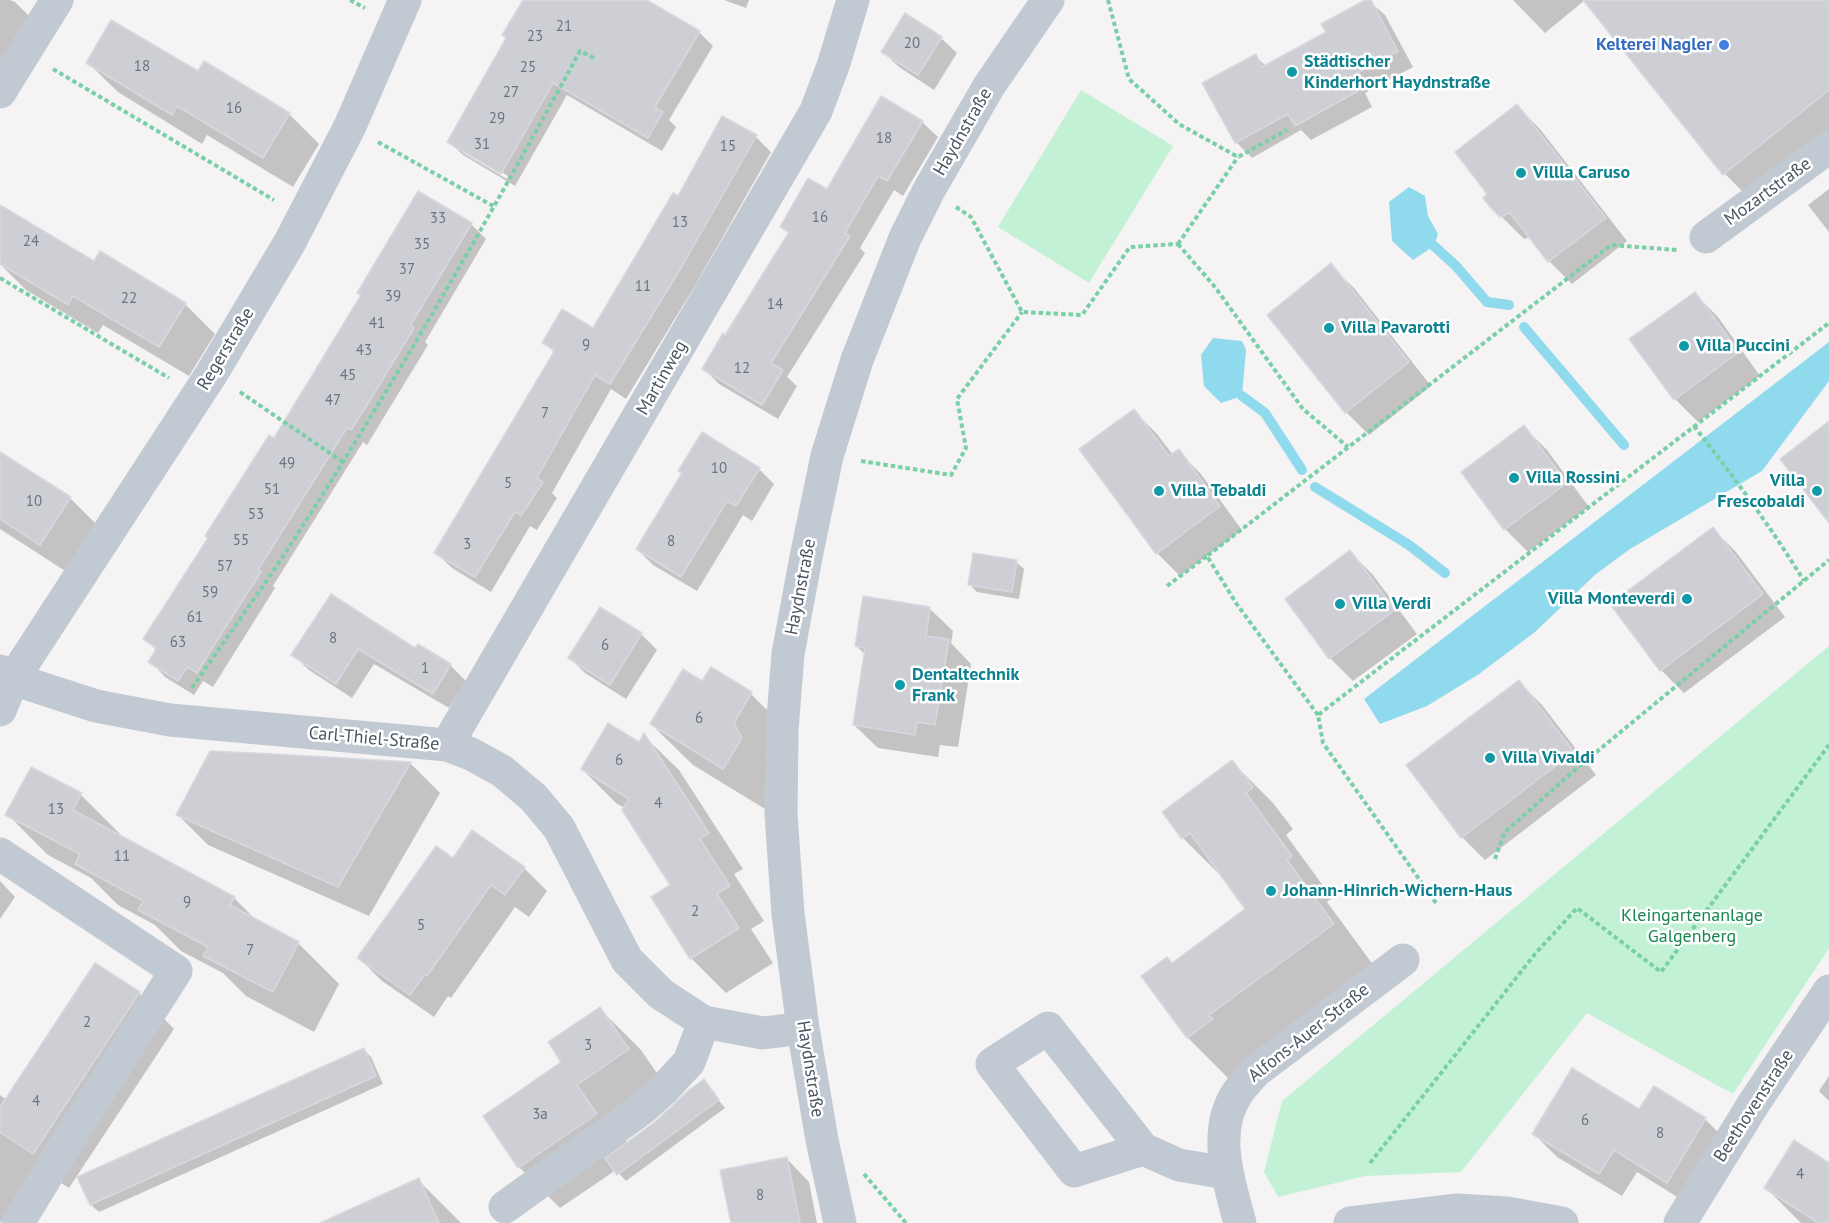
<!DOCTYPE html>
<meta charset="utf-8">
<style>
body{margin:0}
canvas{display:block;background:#f5f3f3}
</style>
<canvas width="1829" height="1223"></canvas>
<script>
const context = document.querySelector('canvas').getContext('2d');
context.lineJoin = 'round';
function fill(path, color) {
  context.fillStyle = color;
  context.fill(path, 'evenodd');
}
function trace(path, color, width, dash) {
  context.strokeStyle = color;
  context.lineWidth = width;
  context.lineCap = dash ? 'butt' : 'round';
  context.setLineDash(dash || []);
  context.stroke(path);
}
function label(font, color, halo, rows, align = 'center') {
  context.font = font + ' "PT Sans",sans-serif';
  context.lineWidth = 5;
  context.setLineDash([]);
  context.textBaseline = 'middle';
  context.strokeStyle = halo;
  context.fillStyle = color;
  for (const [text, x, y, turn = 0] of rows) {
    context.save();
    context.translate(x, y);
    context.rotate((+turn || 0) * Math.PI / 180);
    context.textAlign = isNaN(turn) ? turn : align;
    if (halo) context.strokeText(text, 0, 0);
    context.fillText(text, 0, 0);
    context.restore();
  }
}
const green = new Path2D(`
 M1081,90L1173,146L1089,283L998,227Z
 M1829,646V948L1733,1094L1587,1013L1461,1172L1365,1176L1278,1197L1264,1172L1282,1101Z`);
const water = new Path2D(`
 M1409,187L1425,196L1428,216L1438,234L1434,246L1413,260L1392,241L1389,202Z
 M1213,338L1242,341L1246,350L1242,396L1221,403L1204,386L1201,355Z
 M1829,342V381L1762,471L1630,549L1596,574L1535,632L1479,674L1427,706L1380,724L1364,699Z`);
const shadow = new Path2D(`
 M0,0H10L15,2L31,18L0,62Z
 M524,0H644L699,32L713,46L669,120L676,127L662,151L567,95L515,186L463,155L449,142L508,38ZM463,149L508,176L507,179L463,153Z
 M724,0H749L746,8Z
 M1368,0L1385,15L1413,67L1365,93L1372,107L1311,140L1301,130L1252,158L1236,142L1255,56L1266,66L1328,32Z
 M1513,0H1829V142L1754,203L1725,174L1585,0L1545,33Z
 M941,38L957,53L934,90L899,67L883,52Z
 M88,63L198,73L289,114L319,144L293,187L207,135L202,144L118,92Z
 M1517,106L1540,129L1627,241L1572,284L1549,261L1530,237L1524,239L1501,216L1489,194Z
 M922,122L938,137L903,196L894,190L860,248L865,253L787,377L797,386L778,419L719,384L704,369L726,337L789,234L782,227Z
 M756,137L771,152L696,284L626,399L611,389L552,493L557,498L537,530L530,526L491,592L452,568L436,553L555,353L544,342L594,330L678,198Z
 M1829,189V232L1808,205Z
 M471,224L486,239L425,342L428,345L367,445L363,442L273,586L275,588L213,687L203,681L194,695L165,677L150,661L157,651L145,639L274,440L362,296L359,293Z
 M0,253L94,263L185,304L215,334L189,376L103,325L98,333L26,290L0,264Z
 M1331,266L1354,288L1431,386L1369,435L1346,412L1269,315Z
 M1695,294L1718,317L1760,376L1698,422L1675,399Z
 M1134,411L1157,434L1173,455L1178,451L1201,474L1242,530L1180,576L1157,553Z
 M1524,427L1547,450L1589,507L1528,552L1505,529L1463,473Z
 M0,453L70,498L100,528L70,574L0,529Z
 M759,469L774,484L752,521L743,515L697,591L653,565L637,549Z
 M1713,529L1736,552L1785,617L1684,693L1661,670Z
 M1350,552L1373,575L1417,634L1353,681L1330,658L1287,599Z
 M1016,562L1024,569L1019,599L977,592L970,585Z
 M331,596L416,650L450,665L466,681L449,708L374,664L352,698L309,670L293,655Z
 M929,608L953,631L951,643L971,664L958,747L940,745L938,757L878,748L854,725L866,655L856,646Z
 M600,609L641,634L657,650L626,699L585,673L570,658Z
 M711,669L751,694L792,735L765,809L693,765L651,724L702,683Z
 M1519,682L1542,705L1596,775L1485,860L1462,837Z
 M644,736L679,770L743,869L734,874L764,921L751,929L773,963L726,993L691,958L672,885L625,808L617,804L582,769L639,744Z
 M1232,762L1273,803L1293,829L1286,835L1332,898L1327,902L1374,966L1229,1079L1188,1038L1143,976L1172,964L1247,909L1224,879L1183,838L1164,812Z
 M410,763L440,793L369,916L208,845L178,815Z
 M81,795L122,836L121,838L234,898L257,921L298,943L339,984L314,1032L246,996L223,973L181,951L155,925L118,905L91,878L48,855L7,814Z
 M472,832L524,868L547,891L529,917L515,907L451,998L448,996L434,1017L382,981L359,958L453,860Z
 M0,881L15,897L0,919Z
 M96,965L139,993L174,1029L69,1188L37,1167L0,1223V1095L7,1100Z
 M600,1009L641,1050L669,1091L617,1127L628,1144L656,1123L703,1081L725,1108L626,1181L616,1170L560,1208L519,1167L563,1063Z
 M364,1050L371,1057L383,1084L99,1212L91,1205L79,1178Z
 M1829,1076V1101L1819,1091Z
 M1654,1088L1705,1119L1728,1142L1690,1205L1637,1172L1622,1196L1557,1157L1534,1134L1640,1111Z
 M786,1158L809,1182L817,1223H732Z
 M1829,1164V1223H1801L1766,1188Z
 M418,1180L461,1223H323Z`);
const stream = new Path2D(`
 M1434,246L1456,266L1487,302L1509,305
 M1524,327L1624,445
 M1242,396L1265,413L1302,470
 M1315,487L1409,545L1445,573`);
const building = new Path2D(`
 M523,0H647L700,31L655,107L663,112L648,138L553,83L501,174L447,142L506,38L502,35Z
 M1365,0H1371L1398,51L1350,77L1358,91L1295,126L1288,114L1235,143L1202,83L1256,54L1262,67L1326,32L1321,24Z
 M1583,0H1829V90L1723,175Z
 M905,13L942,37L918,75L881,52Z
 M111,20L198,71L204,61L290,113L263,158L177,106L172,115L86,63Z
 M881,96L923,121L887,181L878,176L845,233L850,236L771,363L783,370L762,405L702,369L723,333L725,335L789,232L780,227L808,178L827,189Z
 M1517,104L1606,218L1548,262L1510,213L1500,217L1491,208L1483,198L1487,194L1455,152Z
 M722,116L757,135L681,268L610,384L595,375L537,478L543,482L521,516L515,512L475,577L434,553L555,350L542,343L562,309L593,328L673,193L678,196Z
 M418,191L472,223L410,326L414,328L367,405L351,430L347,428L258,570L261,572L214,645L197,673L187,667L178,681L148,662L157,648L143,639L208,538L205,536L269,435L274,438L361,295L357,293Z
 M0,205L94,261L100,251L186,303L159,347L73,296L68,305L0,264Z
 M1331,263L1409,362L1345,413L1267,315Z
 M1695,292L1739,352L1674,400L1629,339Z
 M1134,409L1169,456L1179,449L1220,506L1156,554L1079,449Z
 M1829,421V523L1780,459Z
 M1524,425L1567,483L1504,530L1461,472Z
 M702,432L760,468L736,506L727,501L681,577L636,549L682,473L678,471Z
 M0,452L71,497L40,545L0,519Z
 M1713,527L1763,594L1660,671L1610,604Z
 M1350,550L1395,610L1329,659L1285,599Z
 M973,553L1017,560L1012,592L968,585Z
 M331,594L415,648L418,644L451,664L433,694L358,649L336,684L291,655Z
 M863,596L930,607L926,636L949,639L935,725L917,722L915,735L853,725L865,648L855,646Z
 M600,607L642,633L610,685L568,658Z
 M711,667L752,692L734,723L742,738L723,769L650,724L683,669L702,681Z
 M1519,680L1574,752L1461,838L1406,765Z
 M608,723L639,742L644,733L709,833L700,839L730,886L717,894L739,928L690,959L651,897L670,885L622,810L629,799L581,769Z
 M210,751L274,754L411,762L338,887L176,815Z
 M1232,760L1253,787L1246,793L1292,856L1287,860L1334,924L1209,1015L1213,1019L1187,1038L1141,976L1167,957L1172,963L1245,909L1190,833L1182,839L1162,812Z
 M31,767L82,793L73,810L235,897L230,905L299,942L273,992L203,956L208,947L138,910L143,901L75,864L80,854L5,815Z
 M472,830L525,867L505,895L491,885L427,976L425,974L410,995L357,958L436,846L453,858Z
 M95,963L140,992L33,1154L0,1132V1107Z
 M600,1007L629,1049L577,1085L597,1114L518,1168L483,1116L561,1062L548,1042Z
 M364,1048L376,1076L90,1205L77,1177Z
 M1572,1068L1639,1109L1654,1086L1706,1118L1667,1183L1614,1150L1599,1174L1532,1134Z
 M704,1079L719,1100L617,1175L605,1158L655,1122L689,1090Z
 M1794,1140L1829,1163V1223H1818L1764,1188Z
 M787,1157L800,1223H731L720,1170Z
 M419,1178L439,1223H320Z`);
const path = new Path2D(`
 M350,0L365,8
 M1108,0L1129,79L1179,124L1238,157L1287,130
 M53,69L274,200
 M378,142L495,207
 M956,207L971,217L1022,312L1082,315L1130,247L1178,244
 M1178,244L1215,287L1303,409L1348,447
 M1178,244L1238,157
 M0,278L169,378
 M240,392L343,462
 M1694,426C1733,476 1771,527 1804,581
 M861,461L951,475L966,448L957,399L1022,312
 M1167,586L1207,556
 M192,688C228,635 266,584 300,530C400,374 492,213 580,51L596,59
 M1318,715L1236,603L1207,556L1611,245L1677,250
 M1495,859L1504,833L1577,768L1829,560
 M1436,903L1323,743L1318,715L1829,323
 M1370,1163L1535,954L1577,908L1661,972L1829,745
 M864,1174L906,1223`);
const minor = new Path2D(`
 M0,92L57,0
 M1706,237L1829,147
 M0,671L13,679L96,706L170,720L447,745L471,754L502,771L534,798L559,828L627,960L661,994L704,1022L763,1033L803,1028
 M0,710L13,679L212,373L290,242L350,126L405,0
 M447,745L816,111L834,63L853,0
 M0,854L176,971L69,1139L18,1223
 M1143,1149L1074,1171L992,1064L1048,1028L1143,1149L1179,1165L1227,1173
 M505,1207L643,1108L664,1089L689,1062L704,1022
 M840,1223L822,1140L803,1028L788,914L781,814L782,730L788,654L806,557L827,456L857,360L905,238L929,190L989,86L1048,0
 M1240,1223C1229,1182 1211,1131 1238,1092C1243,1085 1250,1078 1256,1071L1403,960
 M1350,1223L1457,1210L1507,1213L1562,1223
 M1680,1223L1754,1103L1829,991`);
const markers = [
 [1724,45,6,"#3f7fe0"],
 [1292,72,6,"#0f9aa8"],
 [1521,173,6,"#0f9aa8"],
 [1329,328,6,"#0f9aa8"],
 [1684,346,6,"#0f9aa8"],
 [1514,478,6,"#0f9aa8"],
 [1159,491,6,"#0f9aa8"],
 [1817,491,6,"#0f9aa8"],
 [1687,599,6,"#0f9aa8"],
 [1340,604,6,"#0f9aa8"],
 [900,685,6,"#0f9aa8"],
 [1490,758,6,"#0f9aa8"],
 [1271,891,6,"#0f9aa8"]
];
const numberNames = [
 ["21",564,27],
 ["23",535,37],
 ["20",912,44],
 ["18",142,67],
 ["25",528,68],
 ["27",511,93],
 ["16",234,109],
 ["29",497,119],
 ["18",884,139],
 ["31",482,145],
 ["15",728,147],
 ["16",820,218],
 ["33",438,219],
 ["13",680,223],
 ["24",31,242],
 ["35",422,245],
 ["37",407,270],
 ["11",643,287],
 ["39",393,297],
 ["22",129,299],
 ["14",775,305],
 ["41",377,324],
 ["9",586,346],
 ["43",364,351],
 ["12",742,369],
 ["45",348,376],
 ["47",333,401],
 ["7",545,414],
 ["49",287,464],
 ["10",719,469],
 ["5",508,484],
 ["51",272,490],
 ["10",34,502],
 ["53",256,515],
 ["55",241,541],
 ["8",671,542],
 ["3",467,545],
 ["57",225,567],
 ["59",210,593],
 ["61",195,618],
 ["8",333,639],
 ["63",178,643],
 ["6",605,646],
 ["1",425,669],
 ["6",699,719],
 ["6",619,761],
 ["4",658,804],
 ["13",56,810],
 ["11",122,857],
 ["9",187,903],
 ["2",695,912],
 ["5",421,926],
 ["7",250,951],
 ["2",87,1023],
 ["3",588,1046],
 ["4",36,1102],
 ["3a",540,1115],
 ["6",1585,1121],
 ["8",1660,1134],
 ["4",1800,1175],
 ["8",760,1196]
];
const shopNames = [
 ["Kelterei Nagler",1712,45]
];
const cultureNames = [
 ["Städtischer",1304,62],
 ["Kinderhort Haydnstraße",1304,83],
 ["Villla Caruso",1533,173],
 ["Villa Pavarotti",1341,328],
 ["Villa Puccini",1696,346],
 ["Villa Rossini",1526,478],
 ["Villa",1805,481,"right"],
 ["Frescobaldi",1805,502,"right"],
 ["Villa Tebaldi",1171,491],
 ["Villa Monteverdi",1675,599,"right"],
 ["Villa Verdi",1352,604],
 ["Dentaltechnik",912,675],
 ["Frank",912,696],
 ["Villa Vivaldi",1502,758],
 ["Johann-Hinrich-Wichern-Haus",1283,891]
];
const streetNames = [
 ["Haydnstraße",963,132,-60],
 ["Mozartstraße",1768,192,-36],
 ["Regerstraße",226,349,-59],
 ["Martinweg",662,378,-60],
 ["Haydnstraße",801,587,-79],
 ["Carl-Thiel-Straße",374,739,5],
 ["Alfons-Auer-Straße",1309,1033,-38],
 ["Haydnstraße",810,1069,81],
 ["Beethovenstraße",1754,1106,-57]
];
const parkNames = [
 ["Kleingartenanlage",1692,916],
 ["Galgenberg",1692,937]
];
fill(green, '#c3f1d5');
fill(water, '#90daee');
fill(shadow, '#0003');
trace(stream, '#90daee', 10);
fill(building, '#cdcfd5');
trace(building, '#d7d9de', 1.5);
trace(path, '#7ad0a6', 4, [4.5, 3]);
trace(minor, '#c1cad2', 33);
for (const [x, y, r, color] of markers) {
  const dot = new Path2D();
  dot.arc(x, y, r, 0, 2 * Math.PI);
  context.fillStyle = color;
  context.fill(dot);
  trace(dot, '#fff', 2);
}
label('15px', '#6b747e', null, numberNames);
label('bold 18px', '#366cbe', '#fff', shopNames, 'right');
label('bold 18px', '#0d838f', '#fff', cultureNames, 'left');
label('18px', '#4a5661', '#fff', streetNames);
label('18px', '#17864f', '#fff', parkNames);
</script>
